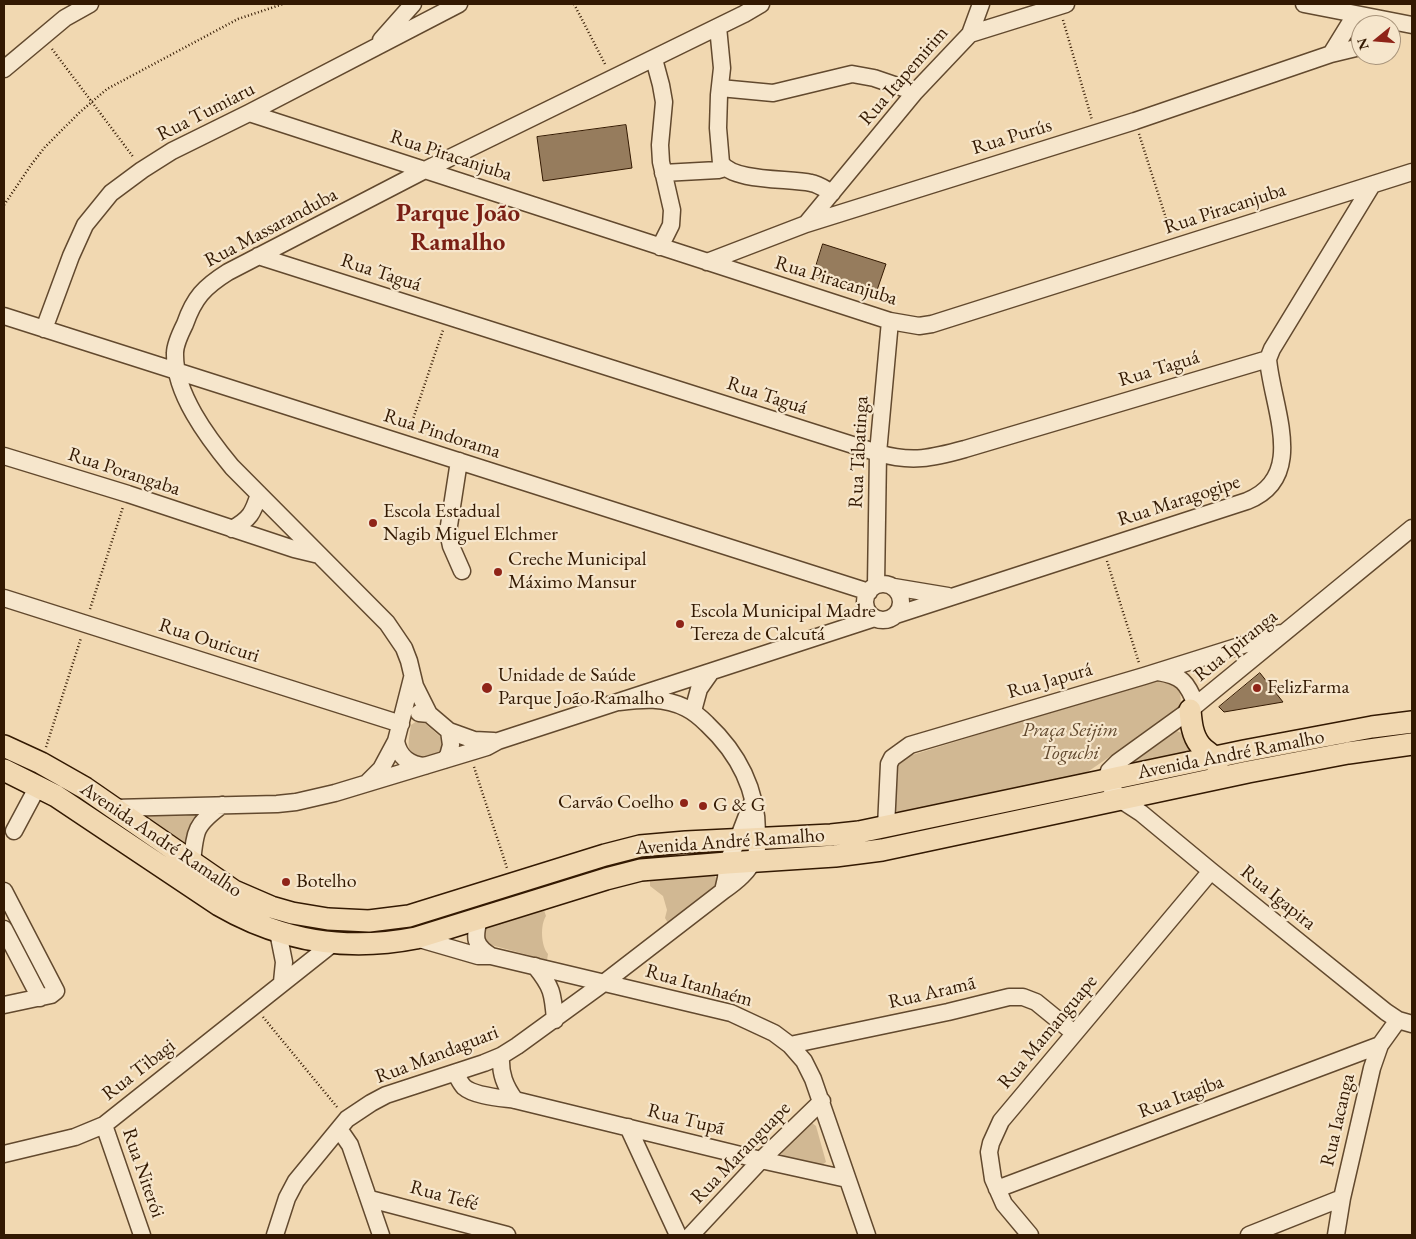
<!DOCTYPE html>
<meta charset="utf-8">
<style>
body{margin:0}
#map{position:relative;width:1416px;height:1239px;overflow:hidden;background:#f1d8b1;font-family:"EB Garamond",serif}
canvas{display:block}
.frame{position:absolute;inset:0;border:5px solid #331902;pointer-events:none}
.north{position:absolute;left:1351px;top:15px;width:50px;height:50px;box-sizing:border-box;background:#f6e6cc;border:1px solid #a8947b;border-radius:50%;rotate:253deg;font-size:14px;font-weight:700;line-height:20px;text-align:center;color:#331902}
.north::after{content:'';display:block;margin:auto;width:18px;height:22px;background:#8f2418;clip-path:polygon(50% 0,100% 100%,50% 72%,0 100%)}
</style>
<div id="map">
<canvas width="1416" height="1239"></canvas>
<div class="frame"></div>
<div class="north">N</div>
</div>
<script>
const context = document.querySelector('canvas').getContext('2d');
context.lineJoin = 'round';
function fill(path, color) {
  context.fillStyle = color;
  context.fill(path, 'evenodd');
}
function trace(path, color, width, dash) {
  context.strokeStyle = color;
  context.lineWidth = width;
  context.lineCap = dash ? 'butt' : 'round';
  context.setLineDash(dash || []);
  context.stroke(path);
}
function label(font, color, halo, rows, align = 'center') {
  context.font = font + ' "EB Garamond",serif';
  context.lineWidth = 4.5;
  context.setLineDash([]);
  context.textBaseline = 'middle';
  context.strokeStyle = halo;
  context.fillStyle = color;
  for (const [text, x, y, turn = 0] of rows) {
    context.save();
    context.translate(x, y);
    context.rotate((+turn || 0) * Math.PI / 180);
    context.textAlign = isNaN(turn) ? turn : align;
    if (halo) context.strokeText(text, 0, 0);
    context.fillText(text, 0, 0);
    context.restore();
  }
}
const green = new Path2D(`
 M1161,678C1176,683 1185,693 1179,709L1083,775L900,813L896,811L894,805L897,764L906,757Z
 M417,721H422L443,739L445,742L441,752C409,762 405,758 411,725Z
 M1177,731L1184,734L1191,749L1190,752L1125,765L1172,733Z
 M142,814H197L198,815L189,832L185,845Z
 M711,872C715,876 719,880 716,886L668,923L665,918L667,910L663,896L650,886V877Z
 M543,907L546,916C540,925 541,946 548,954L547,960L491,945L485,942L483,931L487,926Z
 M812,1123L816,1126L826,1162L822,1165L781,1156L782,1152L808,1124Z`);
const building = new Path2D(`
 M626,125L632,168L543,181L537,137Z
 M823,244L886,264L875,296L813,276Z
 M1260,673L1283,702L1224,712L1219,707Z`);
const path = new Path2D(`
 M574,4L606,66
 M1063,20L1092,120
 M52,49L134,158
 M1139,134L1171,234
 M4,205L31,165L45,147L80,112L107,89L238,19L283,4
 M409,431L443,330
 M1107,561L1139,663
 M90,609L123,507
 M46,747L81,638
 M474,767L507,868
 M263,1017L337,1107`);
const minor = new Path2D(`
 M1304,4L1412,25
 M718,27L722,68L719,95L718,128L721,163C734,182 789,178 811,183C818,184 825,189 832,193
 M970,34L981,4
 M381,40L413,4
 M1331,54L1355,15
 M654,59L661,85L664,102L660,145L661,162L672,210L671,225L660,247
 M4,69L65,18L90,4
 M720,88L773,93L852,74L874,78L915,92
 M249,113L890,321L919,326L932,324L1412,172
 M663,173L718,170L725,168
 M806,224L915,92L970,34L1066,4
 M258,256L878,453C912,463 932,458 965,449L1268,359
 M707,262L806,224L1135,121L1331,54L1356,48L1361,46
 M4,316L869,592
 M44,329L71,256L85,225L111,193L142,170L172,151L249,113L459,4
 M4,456L128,494L294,549L319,555
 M459,461L448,532L451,546L462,571
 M1412,528L1190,710L1118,762L1109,771L1106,781L1121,800L1141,813L1211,871L1386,1012L1398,1020L1412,1024
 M232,529C250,519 253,513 259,494
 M865 602a18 18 0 1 1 36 0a18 18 0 1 1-36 0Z
 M876,585L878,453L890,321
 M894,587L948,596
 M4,598L401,724
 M896,615L1247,501C1308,477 1272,407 1268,359L1272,349L1372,185
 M1158,672C1182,676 1187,682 1196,705
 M412,678L396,741C399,757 409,765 425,766
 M693,711L699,689L711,672
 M419,713L429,714L449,731L451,745L448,756L444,760
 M429,714L415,686L409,661L404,648L387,623L232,467C208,438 174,393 175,353C175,344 181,332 185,324C194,298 204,287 228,272L425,170L744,14L761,4
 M449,731L474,740L494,741
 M368,782L381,769L396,741
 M114,808L277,804L296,802L335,793L487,747L498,741L875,618
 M886,827L889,764L892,758L910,745L1144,676L1281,633
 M14,831L38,786
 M192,863C195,830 195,825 222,805
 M4,891L56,991L51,995L4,1005
 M723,891L726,878L727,863L738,839L753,800
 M479,919C474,938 474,945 491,956
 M4,929L40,998
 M278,932L284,962L282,982
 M416,938L478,956H491L731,1013L774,1033L790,1045L804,1061L813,1079L867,1235
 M535,966C552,987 553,993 555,1020
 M790,1045L948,1012L1009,997H1023L1036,1002L1074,1033
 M501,1056C500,1074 505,1086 515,1100
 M455,1073C458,1077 460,1083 464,1087C474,1096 502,1098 515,1100L761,1160L847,1179
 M104,1125L142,1235
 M628,1127L678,1235
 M339,1129L350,1145L381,1235
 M4,1154L75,1137L104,1125L332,944
 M997,1189L1380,1045
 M370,1199L507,1235
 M275,1235L287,1198L296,1181L347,1119L371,1103L386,1095L484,1063L501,1056L517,1046L605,982L723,891C736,882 750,871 756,855C758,848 757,840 757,832C757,790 738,753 707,724C701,718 694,712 686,708C664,697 643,699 619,702
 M691,1235L761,1160L822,1101
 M1030,1235L1004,1204L993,1179L989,1152L991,1143L1001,1121L1211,871
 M1249,1235L1342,1198
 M1336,1235L1342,1198L1372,1068L1380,1045L1398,1020`);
const major = new Path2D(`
 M1190,710C1191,722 1192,735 1200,745C1207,754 1214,753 1217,765
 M4,746L41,763L85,788L234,891L271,907L292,913L328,919L369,921L409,916L605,855L640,846L686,842L831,835L859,832L1244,751L1372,727L1412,722
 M4,770L56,796L219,905C281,941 345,952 416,938L606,879L641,870L727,863L835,856L882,850L1248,772L1348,753L1412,744`);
const markers = [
 [373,523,5,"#8f2418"],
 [498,572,5,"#8f2418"],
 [680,624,5,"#8f2418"],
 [487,688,6,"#8f2418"],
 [1257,688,5,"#8f2418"],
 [684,803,5,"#8f2418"],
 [703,806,5,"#8f2418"],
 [286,882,5,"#8f2418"]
];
const streetNames = [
 ["Rua Itapemirim",904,76,-49],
 ["Rua Tumiaru",206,112,-27],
 ["Rua Purús",1012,137,-17],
 ["Rua Piracanjuba",451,156,18],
 ["Rua Piracanjuba",1225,209,-18],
 ["Rua Massaranduba",271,228,-28],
 ["Rua Taguá",381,273,18],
 ["Rua Piracanjuba",836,281,17],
 ["Rua Taguá",1159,369,-17],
 ["Rua Taguá",767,396,18],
 ["Rua Pindorama",442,434,18],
 ["Rua Tabatinga",859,452,-87],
 ["Rua Porangaba",124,472,18],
 ["Rua Maragogipe",1179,501,-18],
 ["Rua Ouricuri",209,641,18],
 ["Rua Ipiranga",1236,646,-39],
 ["Rua Japurá",1050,681,-16],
 ["Avenida André Ramalho",1231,755,-11],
 ["Avenida André Ramalho",161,840,34],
 ["Avenida André Ramalho",730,842,-4],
 ["Rua Igapira",1278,898,39],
 ["Rua Itanhaém",699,986,16],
 ["Rua Aramã",932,993,-13],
 ["Rua Mamanguape",1048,1032,-50],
 ["Rua Mandaguari",437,1055,-21],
 ["Rua Tibagi",139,1070,-38],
 ["Rua Itagiba",1181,1097,-21],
 ["Rua Tupã",686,1120,14],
 ["Rua Iacanga",1338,1120,-77],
 ["Rua Maranguape",741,1153,-46],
 ["Rua Niterói",143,1173,71],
 ["Rua Tefé",444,1196,15]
];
const poiNames = [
 ["Escola Estadual",383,512],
 ["Nagib Miguel Elchmer",383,535],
 ["Creche Municipal",508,560],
 ["Máximo Mansur",508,583],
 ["Escola Municipal Madre",690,612],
 ["Tereza de Calcutá",690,635],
 ["Unidade de Saúde",498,676],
 ["Parque João Ramalho",498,699],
 ["FelizFarma",1267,688],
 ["Carvão Coelho",674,803,"right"],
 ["G & G",713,806],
 ["Botelho",296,882]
];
const parkNames = [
 ["Praça Seijim",1070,731],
 ["Toguchi",1070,754]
];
const districtNames = [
 ["Parque João",458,214],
 ["Ramalho",458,243]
];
fill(green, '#d1b893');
fill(building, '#967c5d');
trace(building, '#331902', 1);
trace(minor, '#62492e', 19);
trace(major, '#331902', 24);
trace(path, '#331902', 2.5, [1, 2.5]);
trace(minor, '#f6e6cc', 16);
trace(major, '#f1d8b1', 21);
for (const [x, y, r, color] of markers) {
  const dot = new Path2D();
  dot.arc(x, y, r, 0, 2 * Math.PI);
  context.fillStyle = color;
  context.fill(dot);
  trace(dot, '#f6e6cc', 2);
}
label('20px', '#331902', '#f6e6cc', streetNames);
label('20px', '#331902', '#f6e6cc', poiNames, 'left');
label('italic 20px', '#62492e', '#f6e6cc', parkNames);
label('bold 25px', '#7a1f14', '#f6e6cc', districtNames);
</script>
